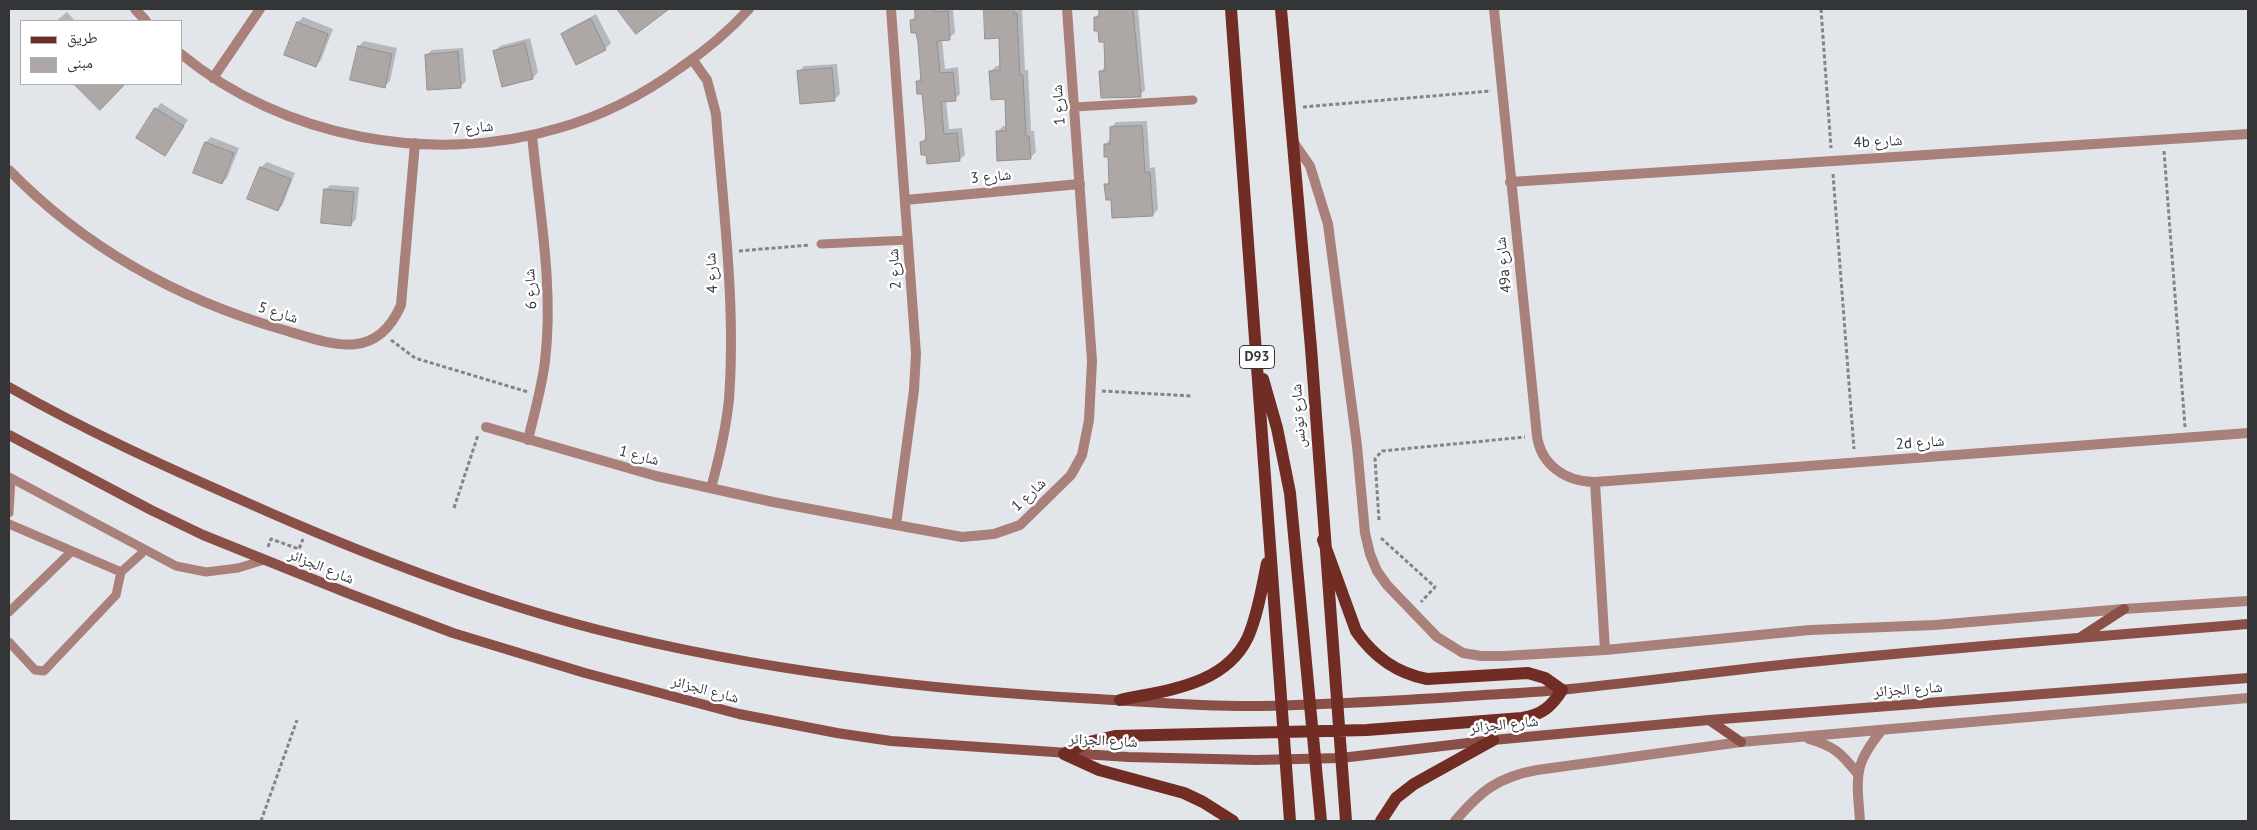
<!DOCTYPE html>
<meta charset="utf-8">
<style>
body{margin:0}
#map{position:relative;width:2257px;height:830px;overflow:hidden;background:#e2e6eb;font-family:"PT Sans","Noto Naskh Arabic",sans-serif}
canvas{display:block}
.frame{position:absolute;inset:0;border:10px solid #333537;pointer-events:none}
.legend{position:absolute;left:20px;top:20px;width:162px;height:65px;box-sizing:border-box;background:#fff;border:1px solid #adaeaf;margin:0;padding:6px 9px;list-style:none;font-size:15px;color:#333537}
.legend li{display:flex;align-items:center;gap:10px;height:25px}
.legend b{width:25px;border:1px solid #adaeaf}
</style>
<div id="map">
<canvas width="2257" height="830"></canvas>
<div class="frame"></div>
<ul class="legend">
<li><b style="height:6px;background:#712c23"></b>طريق</li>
<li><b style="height:14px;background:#ada7a6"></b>مبنى</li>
</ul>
</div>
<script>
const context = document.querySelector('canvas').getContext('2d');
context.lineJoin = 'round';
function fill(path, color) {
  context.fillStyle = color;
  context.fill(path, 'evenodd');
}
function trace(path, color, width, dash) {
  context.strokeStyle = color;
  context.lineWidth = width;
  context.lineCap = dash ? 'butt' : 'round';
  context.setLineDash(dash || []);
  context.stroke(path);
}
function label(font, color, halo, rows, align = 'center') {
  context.font = font + ' "PT Sans","Noto Naskh Arabic",sans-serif';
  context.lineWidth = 5;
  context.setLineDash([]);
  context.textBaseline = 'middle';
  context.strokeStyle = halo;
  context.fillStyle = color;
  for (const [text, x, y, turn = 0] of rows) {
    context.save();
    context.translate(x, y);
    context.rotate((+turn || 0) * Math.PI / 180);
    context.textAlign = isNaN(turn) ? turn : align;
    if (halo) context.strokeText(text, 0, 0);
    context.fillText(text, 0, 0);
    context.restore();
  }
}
const shadow = new Path2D(`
 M916,9H953L955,33L949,38L942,39L945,69L958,67L960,94L955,99L946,100L949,129L962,128L965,155L959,160L927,153L921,142L927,137L923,93L917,82L922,76L917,32L911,21L916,15Z
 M986,9H1022L1025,70H1028L1031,131H1034L1036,152L1030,158L997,132L1003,126H1008L1007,98L991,71L996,66L1001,65L1000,37Z
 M1100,9H1138L1145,90L1140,95L1100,72L1106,66L1105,40L1095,18L1100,12Z
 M67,12L75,21H56Z
 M596,14L611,43L605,49L562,34L568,29Z
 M303,17L333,29L321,60L316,66L298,22Z
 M530,38L538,72L533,78L494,52L500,46Z
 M364,41L397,48L390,81L384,86L351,79L359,46Z
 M463,48L466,81L460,87L426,55L432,50Z
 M837,64L840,94L835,99L798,72L804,66Z
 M161,103L188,120L164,154L156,109Z
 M1147,121L1150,168L1155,167L1158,209L1153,215L1112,199L1106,185L1110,180L1109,156L1105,145L1110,139L1111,128L1116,122Z
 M211,137L239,148L227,178L222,183L194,172L206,142Z
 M267,162L295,173L283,204L278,210L249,198L261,167Z
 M330,185L359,187L356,219L351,225L325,190Z`);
const building = new Path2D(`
 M617,9H669L636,34Z
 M915,9H933L934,12L948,11L950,40L937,41L940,73L953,72L956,101L941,102L944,134L957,133L960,161L927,164L926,155H921L920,142L926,141L925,124L922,94H917L916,81H921L918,42L916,33H911L910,20H915Z
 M984,9H1014V14L1017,13L1020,75H1023L1026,136H1029L1031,159L997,161L996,131H1006L1005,99L991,100L989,71L1000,70L999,38L985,39Z
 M1099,9H1133L1141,97L1101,98L1099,71H1105L1104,42H1099L1098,31H1094V17H1099Z
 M591,19L606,50L576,65L561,34Z
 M297,22L328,34L316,67L284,55Z
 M525,43L533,79L502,87L493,51Z
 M358,46L392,54L385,88L350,80Z
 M458,52L461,88L427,90L425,55Z
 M832,68L835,101L800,104L797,71Z
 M74,84H125L100,110Z
 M155,108L184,126L165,156L136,138Z
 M1142,126L1145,172H1150L1153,216L1112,218L1111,200H1106L1104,184H1109L1108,157H1104V144H1110V127Z
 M205,142L234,153L222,184L193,173Z
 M260,167L291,179L278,211L247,199Z
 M324,189L354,192L351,226L321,223Z`);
const path = new Path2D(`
 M1821,9L1831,148
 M1303,107L1491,91
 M2164,151L2185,427
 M1833,174L1854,449
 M739,251L810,245
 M391,340L415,358L528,392
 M1102,391L1192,396
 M454,508L478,435
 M1379,520L1375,459L1382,451L1525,437
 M1381,538L1435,587L1421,602
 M268,547L271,539L299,549L303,539
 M261,821L297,720`);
const service = new Path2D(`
 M1075,107L1193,100
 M821,244L908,240
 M9,477L176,566L206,572L238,568L264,560
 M9,513L11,478
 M9,524L121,572
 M9,612L72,551
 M9,642L35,670L44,671L116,595L121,572L141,554L143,549`);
const minor = new Path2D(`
 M135,9L146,21
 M891,9L916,354L914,390L896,525
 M1494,9L1537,436C1541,465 1566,482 1595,482L2248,433
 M181,54C283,138 433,166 559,128C602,116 644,94 680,68C705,51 729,31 749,9
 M692,59L707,80L716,114C723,208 736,305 729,399C726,429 719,459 711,488
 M213,78L260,9
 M1292,140L1310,166L1328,224L1357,446L1365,533L1370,554L1377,571L1387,585L1437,637L1463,653L1481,656H1504L1605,650L1810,630L1935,625L2124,609L2248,601
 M9,170C85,248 180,300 284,330C331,344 376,363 401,305L415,143
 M1510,182L2248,134
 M905,200L1080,184
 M486,427L656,476L773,502L896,525L962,537L994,534L1020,525L1071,475L1082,455L1089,420L1092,361L1067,9
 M528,440C534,414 542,387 545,361C554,287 539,209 532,135
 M1595,482L1605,650
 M1809,739C1834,746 1841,753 1857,773
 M1455,821C1480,792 1497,777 1537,770L1741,742L2248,698
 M1860,821C1857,778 1852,766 1882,730`);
const secondary = new Path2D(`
 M9,387C86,431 166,467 248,503C360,553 475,598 595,629C759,671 928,690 1097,699C1151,702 1205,707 1259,706C1324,705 1389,701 1455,697C1493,694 1532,693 1570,689C1647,681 1723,671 1799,663C1949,648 2099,636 2248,624
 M9,435L151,510L203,535L350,594L453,633L585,673L739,714L837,733L891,741L1128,757L1256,760L1341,758L1493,740L1709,720L2248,678
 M2081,637L2124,609
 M1709,720L1741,742`);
const primary = new Path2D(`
 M1231,9L1290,821
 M1281,9L1311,348L1346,821
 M1263,379L1277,428L1290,493L1321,821
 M1120,700C1166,690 1225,686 1248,637C1258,614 1262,587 1267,563
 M1064,754L1089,742L1115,736L1367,730L1522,718C1542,715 1552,706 1562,690L1545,678L1528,673L1427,679C1396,673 1374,657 1356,631L1323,540
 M1064,754L1099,770L1184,793L1203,802L1233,821
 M1381,821L1396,798L1414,784L1493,740`);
const shields = [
 [1257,357,35]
];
const shieldNames = [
 ["D93",1257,357]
];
const streetNames = [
 ["شارع 1",1059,105,-94],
 ["شارع 7",473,128,-4],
 ["4b شارع",1878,142,-3],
 ["شارع 3",991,177,-5],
 ["49a شارع",1504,265,-96],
 ["شارع 2",895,269,-94],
 ["شارع 4",712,273,-93],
 ["شارع 6",531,289,-93],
 ["شارع 5",278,313,17],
 ["شارع تونس",1299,416,-94],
 ["2d شارع",1920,443,-4],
 ["شارع 1",639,456,15],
 ["شارع 1",1029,495,-43],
 ["شارع الجزائر",321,567,22],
 ["شارع الجزائر",705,690,15],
 ["شارع الجزائر",1908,690,-4],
 ["شارع الجزائر",1504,725,-6],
 ["شارع الجزائر",1103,741,3]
];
fill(shadow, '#0003');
fill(building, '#ada7a6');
trace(building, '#968f8e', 1);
trace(path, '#828588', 3, [4, 2.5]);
trace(service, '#aa817a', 9);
trace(minor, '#aa817a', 10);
trace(secondary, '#8a5047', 10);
trace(primary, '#712c23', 12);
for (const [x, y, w] of shields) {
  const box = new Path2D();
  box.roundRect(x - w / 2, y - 11.5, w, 23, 4);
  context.fillStyle = '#fff';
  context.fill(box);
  trace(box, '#333537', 1);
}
label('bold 14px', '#333537', null, shieldNames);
label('15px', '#333537', '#fff', streetNames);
</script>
